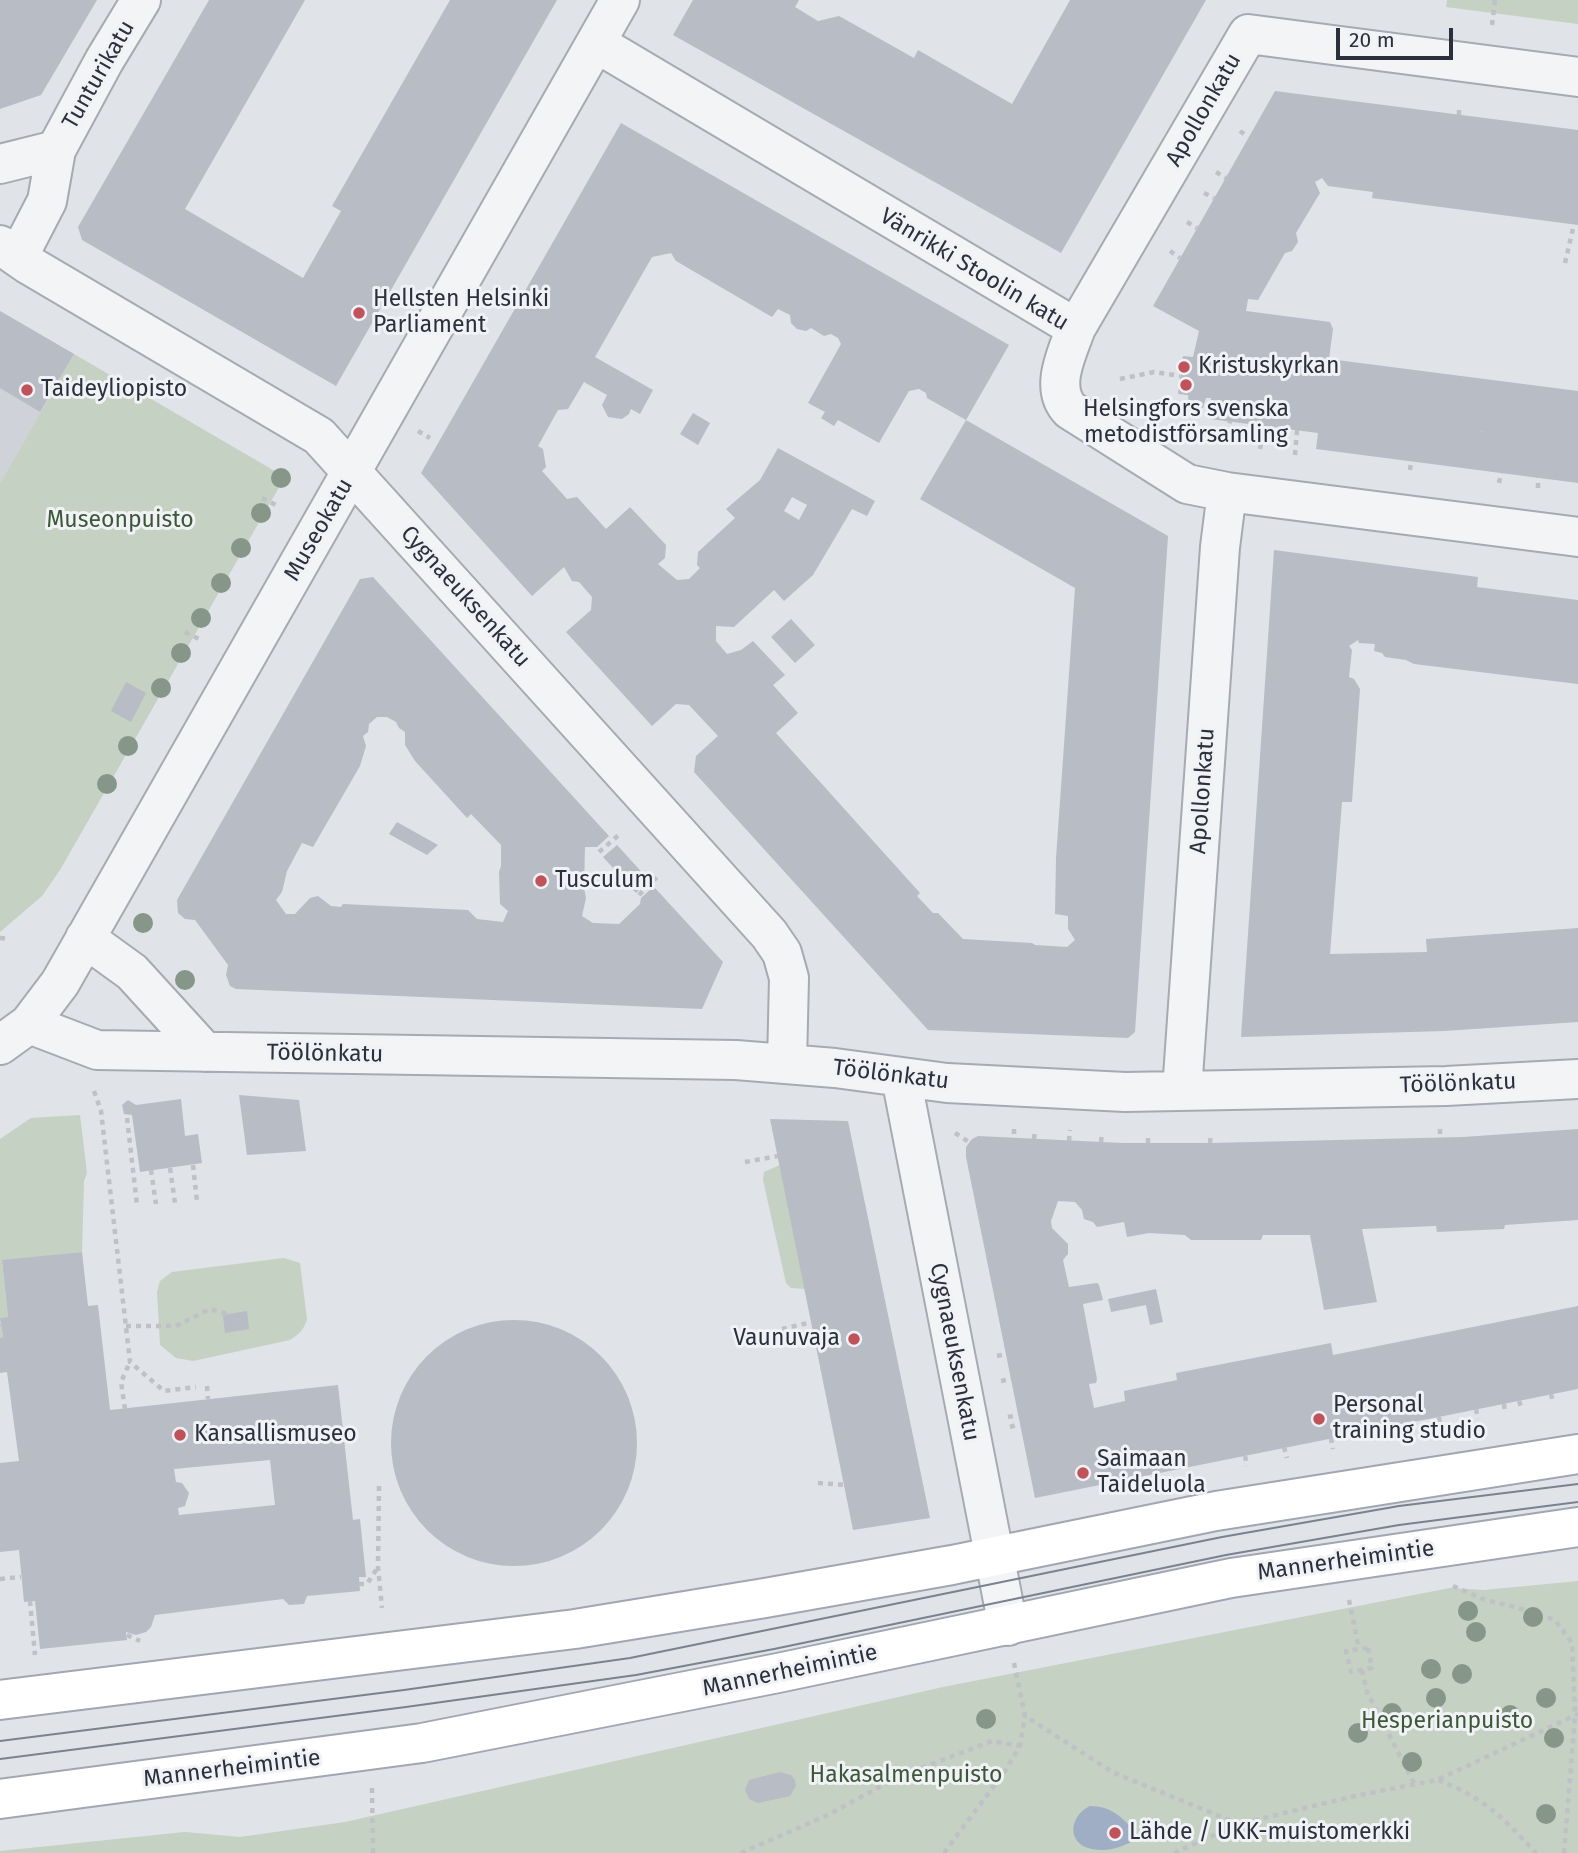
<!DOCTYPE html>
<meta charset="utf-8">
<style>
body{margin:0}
#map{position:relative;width:1578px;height:1853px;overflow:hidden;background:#e0e3e8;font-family:"Fira Sans",sans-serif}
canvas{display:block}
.scale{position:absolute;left:1336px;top:28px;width:117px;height:32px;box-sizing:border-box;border:4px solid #2b303d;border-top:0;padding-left:9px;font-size:21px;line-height:24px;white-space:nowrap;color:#2b303d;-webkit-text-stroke:5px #f0f2f5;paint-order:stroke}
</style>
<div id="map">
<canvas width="1578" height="1853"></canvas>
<div class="scale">20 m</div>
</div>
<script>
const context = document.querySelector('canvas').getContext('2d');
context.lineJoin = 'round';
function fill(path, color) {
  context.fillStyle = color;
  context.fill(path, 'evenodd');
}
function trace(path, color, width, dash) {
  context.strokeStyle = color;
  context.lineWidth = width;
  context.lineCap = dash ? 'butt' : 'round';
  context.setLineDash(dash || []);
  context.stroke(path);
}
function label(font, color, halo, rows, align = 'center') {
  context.font = font + ' "Fira Sans",sans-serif';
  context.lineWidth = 6;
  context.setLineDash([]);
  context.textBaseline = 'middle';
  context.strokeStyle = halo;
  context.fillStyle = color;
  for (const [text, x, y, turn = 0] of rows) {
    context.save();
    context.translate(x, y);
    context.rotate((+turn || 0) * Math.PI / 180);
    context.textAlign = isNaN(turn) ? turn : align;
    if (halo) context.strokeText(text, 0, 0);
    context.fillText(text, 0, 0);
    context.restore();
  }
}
const built = new Path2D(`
 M0,311L74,354L0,483Z`);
const green = new Path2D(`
 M1447,0H1578V24L1446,7Z
 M74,354L285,477L60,870L42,896L0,932V483Z
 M80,1115L87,1173L84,1181L82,1252L2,1261L8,1317L0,1318L3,1337L0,1338V1139L31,1118Z
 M780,1165L805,1289L791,1288L786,1283L763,1180L764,1172Z
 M284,1258L300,1263L307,1319C304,1330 299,1334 290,1340L193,1361L176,1358L160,1345L157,1292L160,1281L172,1272Z
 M1578,1581V1853H0V1851L185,1832L240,1837L345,1822L943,1687L1450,1588L1484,1590Z`);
const water = new Path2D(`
 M1090,1806C1114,1806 1126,1821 1140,1838C1125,1845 1110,1853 1092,1849C1066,1844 1069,1816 1090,1806Z`);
const building = new Path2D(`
 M0,0H97L41,95L0,109Z
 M209,0H305L185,209L303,278L341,211L332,206L450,0H557L336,386L82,240L78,227Z
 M693,0H799L795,7L818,21L839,16L914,58L918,50L1012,104L1070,0H1206L1061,253L673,35Z
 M1275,91L1578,130V225L1372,198L1373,192L1328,186L1322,178L1315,182L1320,193L1296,233L1298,242L1292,251L1285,253L1258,300L1248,299L1246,311L1330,322L1333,329L1329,359L1578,391V483L1316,449L1318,433L1210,419L1211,398H1206L1203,408L1197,407L1189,406L1188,395L1178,394L1183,356L1193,357L1199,331L1153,306Z
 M621,123L1009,345L966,420L927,398L926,393L919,389L909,391L879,443L838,420L834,426L821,418L825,412L808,403L841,344L838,338L831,334L824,336L811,328L806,331L797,329L791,323L790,315L778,309L772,317L676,261L671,253L652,257L595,357L653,390L640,414L631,409L629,414L622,419L608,417L602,405L607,395L584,382L568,409L558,410L538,446L543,449L546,467L542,471L567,499L577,497L606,529L630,507L666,545L665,558L658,564L677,580L689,579L700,568L697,565L698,552L735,518L726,509L760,480L778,448L875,501L867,516L852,509L813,575L784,601L774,590L734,627L716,626V641L727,654L741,650L753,641L785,675L773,685L798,713L776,733L920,893L917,896L933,913H938L963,939L1032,943L1035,945L1067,947L1075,940L1068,929V916L1055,914L1056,858L1075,588L920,499L966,420L1168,536L1135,1032L1128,1038L928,1030L694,772L696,756L718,736L689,705L676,704L652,726L566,632L591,610L592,597L579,582L572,581L564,567L532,596L421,473ZM792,497L807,505L799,520L784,511Z
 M0,311L74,354L40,412L0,388Z
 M693,413L710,423L698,445L680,434Z
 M1274,550L1478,577L1477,587L1578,600V684L1414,664L1406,660L1385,657L1382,653L1374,651L1375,644L1359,643L1358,640L1349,646L1352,650L1349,677L1354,679L1360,689L1352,802H1342L1330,954L1427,952L1426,939L1578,928V1022L1444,1031L1241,1037Z
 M373,577L609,836L597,847H585L584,888L586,898L582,916L593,923L619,924L640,904L641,898L652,888H655L723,962L702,1009L236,989L230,986L226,975L228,965L195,920L185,919L178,913L177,900L360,579ZM377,717H387L396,722L399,728L405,732V745L415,761L467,818L471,814L501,845V866L499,872L500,904L508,911L503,922L477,919L468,910L343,904L341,907L331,906L318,896L310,898L295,914H286L276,900L282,892L287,871L302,843L313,847L360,766L366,746L363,736L368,732L369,724Z
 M791,619L815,645L795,663L771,637Z
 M126,682L146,693L131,722L111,711Z
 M397,822L438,845L427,855L389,834Z
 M617,845L649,880L636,893L603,857Z
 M239,1095L299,1100L306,1151L247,1155Z
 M181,1099L185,1136L198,1134L202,1163L140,1172L132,1115L124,1114L122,1105L128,1100L136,1105Z
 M770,1119L848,1121L930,1518L853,1530Z
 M1578,1129V1220L1505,1225L1504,1229L1437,1232L1436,1226L1362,1229L1377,1302L1324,1310L1310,1235H1263L1261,1240H1191L1185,1235L1149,1233L1127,1237L1124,1222L1097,1227L1093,1222L1084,1219L1082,1210L1075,1202L1058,1201L1051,1221L1052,1228L1068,1244V1254L1063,1260L1069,1287L1097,1283L1099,1285L1103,1300L1083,1304L1097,1379L1096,1383L1089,1384L1094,1408L1125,1401L1124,1391L1177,1380L1176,1373L1331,1343L1333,1355L1578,1306V1389L1035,1498L966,1157V1147L972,1139L978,1136L1122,1143H1210L1463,1137Z
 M82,1252L88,1306L98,1305L110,1410L338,1385L353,1520L360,1519L366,1577H359L360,1591L307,1596L304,1604L289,1605L283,1599L155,1615L151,1627L146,1632L136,1635L126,1632L127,1640L40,1649L35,1601L24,1602L19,1550L0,1552V1463L19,1461L7,1372L0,1373V1338L3,1337L0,1318L8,1317L2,1260ZM270,1460L275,1505L179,1515L178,1508L185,1506L189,1493L182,1483L176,1482L174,1469Z
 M1156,1289L1163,1322L1150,1325L1146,1305L1111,1312L1108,1299Z
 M247,1311L249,1329L225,1333L223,1315Z
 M391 1443a123 123 0 1 1 246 0a123 123 0 1 1-246 0Z
 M780,1772L791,1775L795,1780L796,1786L790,1796L758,1803L749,1799L745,1790L749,1780Z`);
const path = new Path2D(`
 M1492,25L1495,0
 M1459,115V105
 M1240,131L1248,137
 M1216,172L1226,178
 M1204,193L1214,198
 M1187,222L1197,228
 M1170,251L1180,258
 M1565,263L1574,224
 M1120,379L1154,372L1180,376
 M418,431L430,438
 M1482,432V431
 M1226,443L1230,421
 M1260,449L1264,426
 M1295,455L1297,430
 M1410,470L1411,461
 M1499,483L1501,473
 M1538,488V477
 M262,498L280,507
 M185,632L203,641
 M599,852L620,834
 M639,895L658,876
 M0,938L10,939
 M94,1091L101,1111L130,1362L164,1391L196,1387
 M127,1118L137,1205
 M1014,1129V1138
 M1440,1129V1137
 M955,1133L969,1142
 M1034,1139L1035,1130
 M1069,1141L1070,1130
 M1101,1142L1102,1132
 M1148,1143V1134
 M1210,1143L1211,1133
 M745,1162L778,1156
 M193,1165L197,1202
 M170,1168L175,1203
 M151,1170L156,1204
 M0,1325L1,1326
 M126,1326H176L210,1309L228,1314
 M782,1329L812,1322
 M997,1356L1006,1354
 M1001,1381L1011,1379
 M207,1386L208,1399
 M1551,1394L1553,1403
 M1519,1401L1522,1410
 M1504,1404L1505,1413
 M125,1409L121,1382L130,1362
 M1476,1409L1478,1419
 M1008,1417L1018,1415
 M1439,1417L1440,1426
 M1010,1427L1019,1424
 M1387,1427L1388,1437
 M1331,1438L1333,1449
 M1284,1447L1287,1458
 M1245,1456L1247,1466
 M818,1483L845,1485
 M379,1486L378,1567L382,1608
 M0,1579L21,1577
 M359,1584H367L378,1567
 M1453,1586L1485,1600L1515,1607L1555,1620L1572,1643L1575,1715
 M1349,1600L1359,1649
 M30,1601L35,1655
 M127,1635L140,1641
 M1368,1648L1372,1668L1351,1672L1346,1651Z
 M1014,1663L1025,1716L1114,1773L1239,1824L1355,1796L1437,1780L1578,1714
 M1362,1670L1367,1692L1415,1785
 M1438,1780C1486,1799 1502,1817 1536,1853
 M372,1788L373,1853
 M741,1853L828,1815L898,1777L992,1741L1020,1746
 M944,1853L1005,1771L1020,1746L1025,1716
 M1174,1853L1239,1824
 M1564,1853L1575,1715`);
const minor = new Path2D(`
 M596,43L1076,328C1067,353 1049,388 1070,410L1187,484L1227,492L1578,537
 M0,164L56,150
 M0,245L29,265L319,436L769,934L782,953L789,978L787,1064
 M18,257L47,201L56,150L104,61L141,0
 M1076,328L1248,34L1578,77
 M85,938L132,972L205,1052
 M29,1024L97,1050L736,1060L835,1068L947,1083L1125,1092L1446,1086L1578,1079
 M0,1045L29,1024L60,983L620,0
 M901,1077L1008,1626
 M1182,1091L1220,547L1227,492`);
const primary = new Path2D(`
 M0,1700L575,1629L765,1598L952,1565L1216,1511L1578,1454
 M0,1799L422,1743L778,1673L1231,1578L1578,1527`);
const tram = new Path2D(`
 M0,1741L404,1690L630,1658L1222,1537L1399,1506L1578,1484
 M0,1759L406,1707L636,1675L774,1649L1226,1555L1399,1525L1578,1502`);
const trees = [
 [281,478],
 [261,513],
 [241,548],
 [221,583],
 [201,618],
 [181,653],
 [161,688],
 [128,746],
 [107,784],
 [143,923],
 [185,980],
 [1468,1611],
 [1533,1617],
 [1476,1632],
 [1431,1669],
 [1462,1674],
 [1436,1698],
 [1546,1698],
 [1392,1713],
 [1510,1715],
 [986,1719],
 [1358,1733],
 [1554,1738],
 [1412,1762],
 [1546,1814]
];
const markers = [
 [359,313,7,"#bf525b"],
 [1184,367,7,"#bf525b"],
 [1186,385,7,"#bf525b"],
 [27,390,7,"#bf525b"],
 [541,881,7,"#bf525b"],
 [854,1339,7,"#bf525b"],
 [1319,1419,7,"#bf525b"],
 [180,1435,7,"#bf525b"],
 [1083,1473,7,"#bf525b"],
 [1115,1833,7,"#bf525b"]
];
const streetNames = [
 ["Tunturikatu",99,75,-60],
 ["Apollonkatu",1204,110,-60],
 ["Vänrikki Stoolin katu",974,270,31],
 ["Museokatu",319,530,-60],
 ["Cygnaeuksenkatu",465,597,48],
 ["Apollonkatu",1203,791,-86],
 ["Töölönkatu",325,1054,1],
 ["Töölönkatu",891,1075,7],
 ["Töölönkatu",1458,1084,-2],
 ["Cygnaeuksenkatu",954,1352,79],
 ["Mannerheimintie",1346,1561,-8],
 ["Mannerheimintie",790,1671,-12],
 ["Mannerheimintie",232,1769,-7]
];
const poiNames = [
 ["Hellsten Helsinki",373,300],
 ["Parliament",373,326],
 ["Kristuskyrkan",1198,367],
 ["Taideyliopisto",41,390],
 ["Helsingfors svenska",1186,410,"center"],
 ["metodistförsamling",1186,436,"center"],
 ["Tusculum",555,881],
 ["Vaunuvaja",840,1339,"right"],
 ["Personal",1333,1406],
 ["training studio",1333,1432],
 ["Kansallismuseo",194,1435],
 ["Saimaan",1097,1460],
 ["Taideluola",1097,1486],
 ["Lähde / UKK-muistomerkki",1129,1833]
];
const parkNames = [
 ["Museonpuisto",120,521],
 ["Hesperianpuisto",1447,1722],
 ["Hakasalmenpuisto",906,1776]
];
fill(built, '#cfd2d9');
fill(green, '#c5d1c2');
fill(water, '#9faec4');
fill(building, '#b8bcc4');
trace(minor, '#a6aab1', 42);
trace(primary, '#a1a6b2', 42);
trace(path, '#bfc1c6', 4.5, [5, 5]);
trace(minor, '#f3f4f6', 38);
trace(primary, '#fff', 38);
trace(tram, '#7b828f', 2);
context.fillStyle = '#869688';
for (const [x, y] of trees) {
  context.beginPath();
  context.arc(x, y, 10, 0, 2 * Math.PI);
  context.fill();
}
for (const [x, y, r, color] of markers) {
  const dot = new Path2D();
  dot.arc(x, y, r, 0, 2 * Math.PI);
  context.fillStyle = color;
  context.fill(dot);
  trace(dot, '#f0f2f5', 2.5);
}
label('23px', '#2b303d', '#f0f2f5', streetNames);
label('23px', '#2b303d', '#f0f2f5', poiNames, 'left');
label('23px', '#3d5739', '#f0f2f5', parkNames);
</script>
